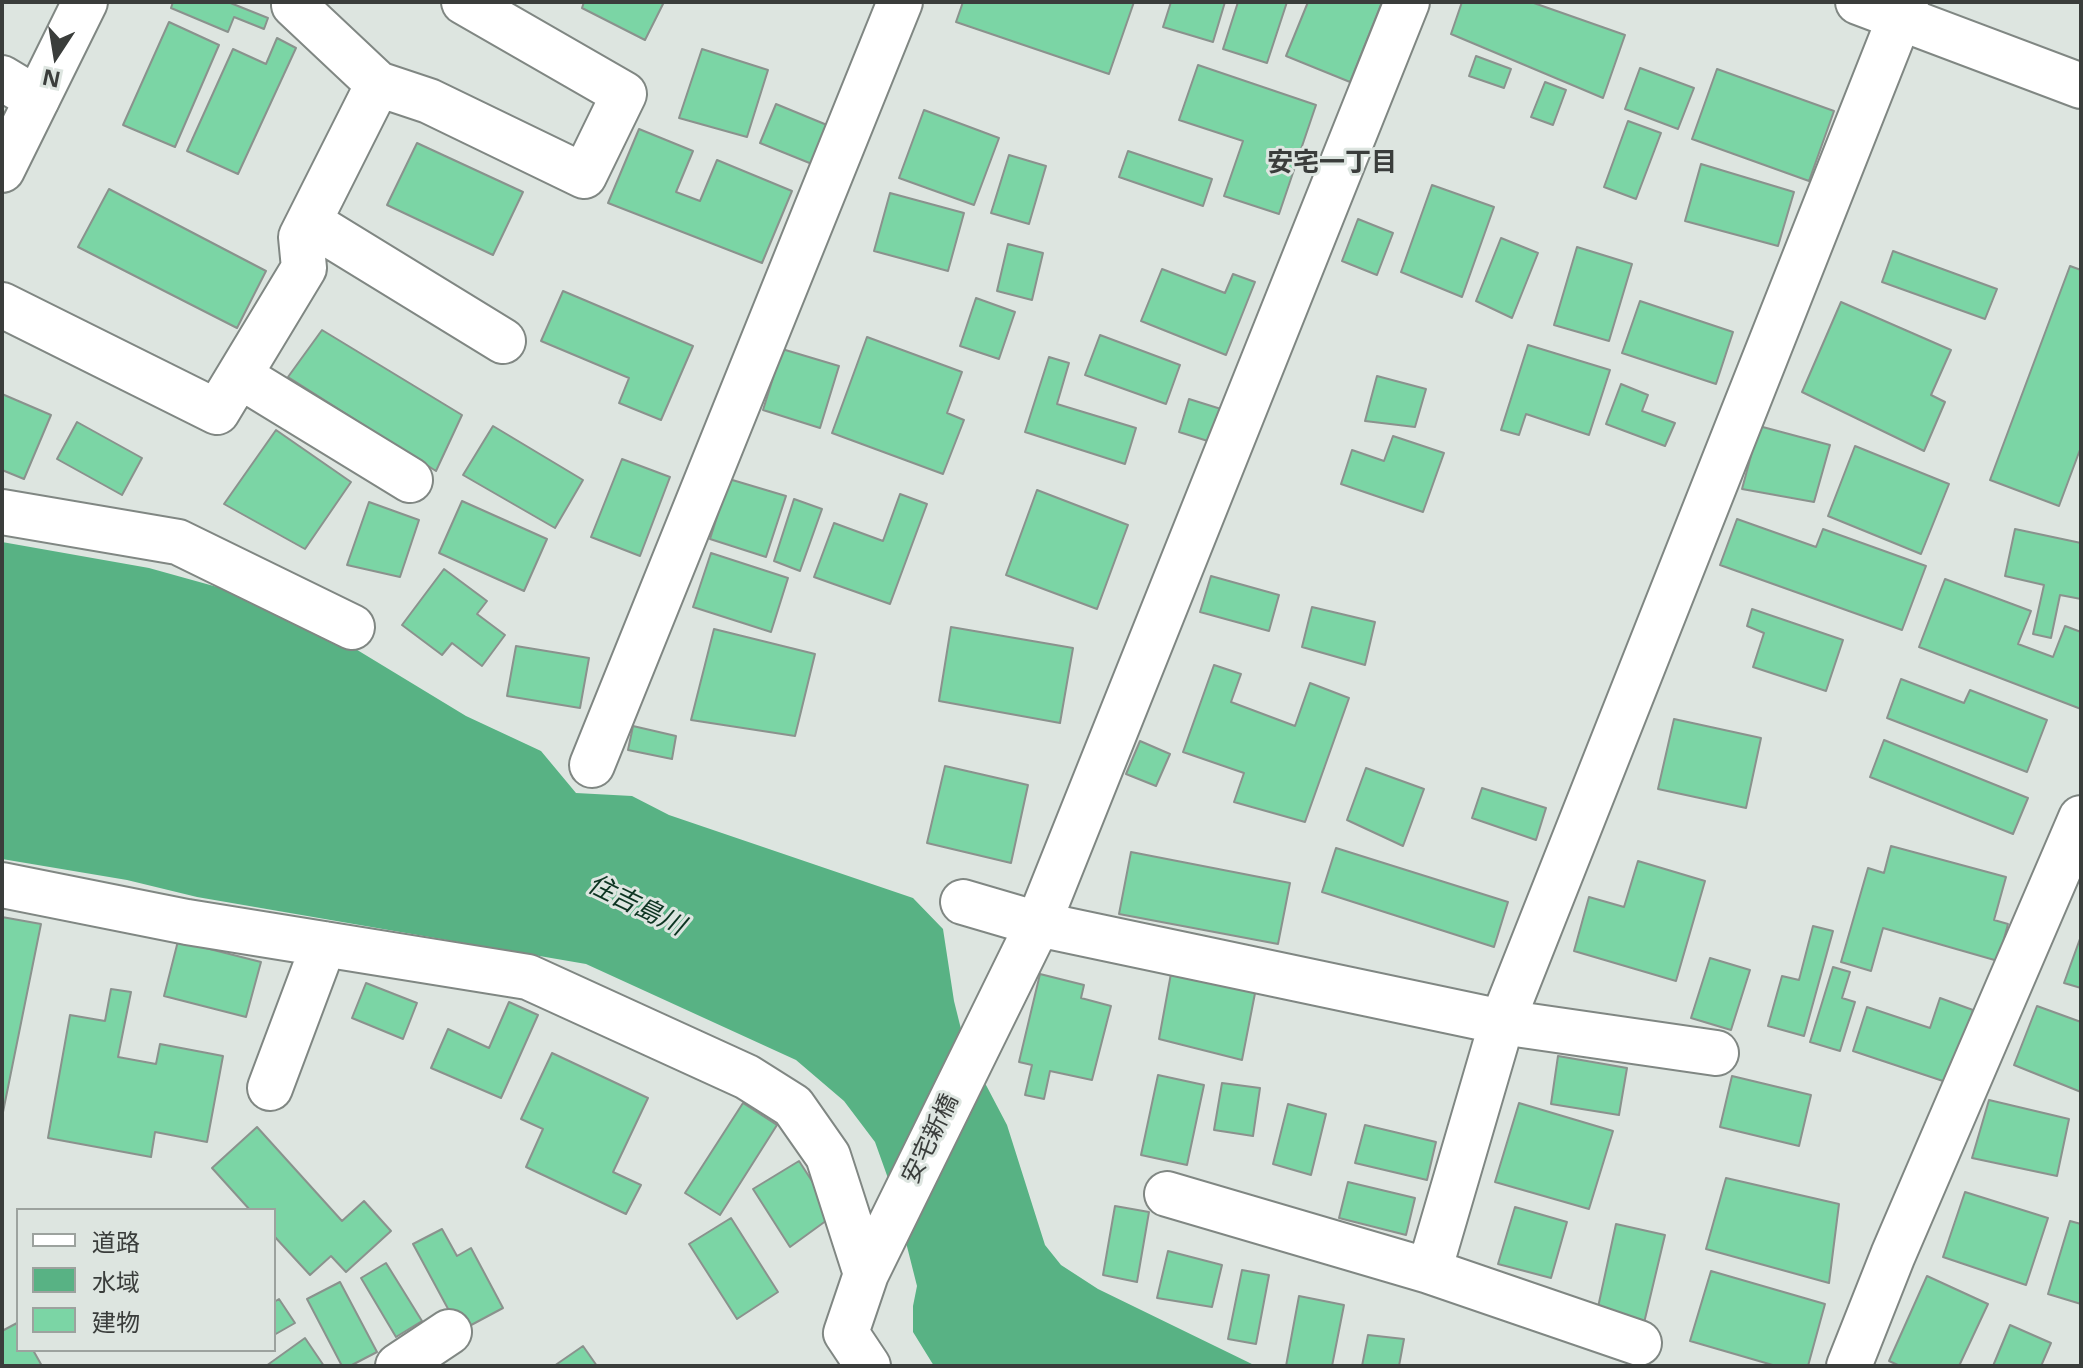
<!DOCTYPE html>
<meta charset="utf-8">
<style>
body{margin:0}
#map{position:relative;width:2083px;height:1368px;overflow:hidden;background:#dde5e0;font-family:"Noto Sans","Noto Sans JP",sans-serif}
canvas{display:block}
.frame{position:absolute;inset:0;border:4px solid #3a3d3b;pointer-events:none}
.legend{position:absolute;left:16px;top:1208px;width:260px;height:144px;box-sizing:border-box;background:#dde5e0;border:2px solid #9ca29e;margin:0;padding:10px 14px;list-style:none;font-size:24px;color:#3a3d3b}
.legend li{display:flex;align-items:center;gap:16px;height:40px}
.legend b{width:40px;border:2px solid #9ca29e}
.north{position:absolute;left:16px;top:16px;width:80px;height:80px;-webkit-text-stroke:6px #dde5e0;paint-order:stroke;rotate:192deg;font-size:22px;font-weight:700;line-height:32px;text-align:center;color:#3a3d3b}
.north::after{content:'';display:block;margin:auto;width:28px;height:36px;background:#3a3d3b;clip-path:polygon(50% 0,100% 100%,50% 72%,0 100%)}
</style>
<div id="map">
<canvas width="2083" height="1368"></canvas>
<div class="frame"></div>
<ul class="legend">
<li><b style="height:10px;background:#fff"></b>道路</li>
<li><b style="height:22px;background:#58b284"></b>水域</li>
<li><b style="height:22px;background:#7bd5a5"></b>建物</li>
</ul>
<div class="north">N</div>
</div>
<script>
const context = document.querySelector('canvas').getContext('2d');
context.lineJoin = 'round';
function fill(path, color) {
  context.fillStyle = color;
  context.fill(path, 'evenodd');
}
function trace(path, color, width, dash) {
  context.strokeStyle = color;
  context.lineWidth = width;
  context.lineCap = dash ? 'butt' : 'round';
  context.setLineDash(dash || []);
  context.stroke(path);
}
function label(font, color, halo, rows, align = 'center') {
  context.font = font + ' "Noto Sans","Noto Sans JP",sans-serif';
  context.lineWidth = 6;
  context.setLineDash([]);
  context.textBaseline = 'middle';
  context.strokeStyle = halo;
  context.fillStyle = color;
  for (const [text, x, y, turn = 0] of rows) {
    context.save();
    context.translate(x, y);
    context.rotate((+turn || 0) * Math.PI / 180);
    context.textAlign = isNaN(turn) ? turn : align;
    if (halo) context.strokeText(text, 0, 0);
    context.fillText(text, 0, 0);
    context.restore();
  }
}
const water = new Path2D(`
 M2,542L149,568L246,595L349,645L466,716L541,751L576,793L632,796L669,815L913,898L943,929L954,1001L965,1045L1007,1125L1045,1245L1061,1265L1098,1289L1256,1366H934L913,1332V1306L917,1286L894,1195L875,1142L844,1101L796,1060L586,964L197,897L127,880L2,859Z`);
const building = new Path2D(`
 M173,2H228L268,18L264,29L234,17L228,32L171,8Z
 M584,2H664L645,40L582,8Z
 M963,2H1134L1109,74L956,22Z
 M1171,2H1225L1213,42L1163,27Z
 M1238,2H1287L1267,63L1223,49Z
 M1308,2H1382L1350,82L1286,56Z
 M1462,2H1531L1625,35L1603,98L1451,34Z
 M169,22L219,45L175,147L123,125Z
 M277,38L296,48L238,174L187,151L233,49L266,64Z
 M702,49L768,70L747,137L679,118Z
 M1476,56L1511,69L1504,88L1469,76Z
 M1198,65L1316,105L1279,214L1224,196L1243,141L1179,120Z
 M1640,68L1694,88L1678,129L1625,109Z
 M1717,69L1834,111L1809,181L1692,139Z
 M1545,82L1566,90L1553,125L1531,117Z
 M776,104L827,125L812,164L760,143Z
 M924,110L999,138L974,205L899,178Z
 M1628,121L1661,133L1636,199L1604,187Z
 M639,129L693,151L676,192L700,201L717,160L792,191L762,263L608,203Z
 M417,143L523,192L493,255L387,205Z
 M1128,151L1212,179L1203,206L1119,177Z
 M1009,155L1046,166L1029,224L991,213Z
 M1701,164L1794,192L1778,246L1685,221Z
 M1432,185L1494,207L1462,297L1401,272Z
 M109,189L266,271L237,328L78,247Z
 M890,193L964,213L948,271L874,251Z
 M1358,219L1393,233L1377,275L1342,261Z
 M1501,238L1538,253L1512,318L1476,301Z
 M1008,244L1043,253L1032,300L997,291Z
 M1577,247L1632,264L1609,341L1554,325Z
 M1893,251L1997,289L1985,319L1882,282Z
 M2070,266L2081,270V447L2059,506L1990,480Z
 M1162,269L1225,293L1233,274L1255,282L1226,355L1141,321Z
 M563,291L693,346L661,420L619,403L629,378L541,341Z
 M976,298L1015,312L999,359L960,346Z
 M1640,301L1733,332L1716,384L1622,353Z
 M1841,302L1951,350L1931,395L1945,402L1924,451L1802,392Z
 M322,330L462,415L436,471L288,377Z
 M1100,335L1180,365L1166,404L1085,375Z
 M867,337L962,372L947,413L964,420L943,474L832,433Z
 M1528,345L1610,370L1589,435L1526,414L1519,435L1501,430Z
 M782,349L839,366L820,428L763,410Z
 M1049,357L1069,363L1057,404L1136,428L1125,464L1025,432Z
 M1377,376L1426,389L1415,427L1365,421Z
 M1621,384L1648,395L1642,411L1675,423L1665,446L1606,424Z
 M2,394L51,415L24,479L2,470Z
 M1189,399L1221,409L1211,442L1179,432Z
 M77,422L142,458L122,495L57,459Z
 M493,426L583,480L555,528L463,475Z
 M1759,426L1830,445L1814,502L1742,489Z
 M276,430L351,482L305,549L224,504Z
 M1393,436L1444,453L1423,512L1341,484L1352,450L1384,461Z
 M1855,446L1949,484L1921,554L1828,516Z
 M622,459L670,477L640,556L591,537Z
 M729,479L786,496L766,557L710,539Z
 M1037,490L1128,525L1097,609L1006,575Z
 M900,494L927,504L890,604L814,577L834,523L883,541Z
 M794,499L822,509L800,571L774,561Z
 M462,501L547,539L524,591L439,553Z
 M369,502L419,520L400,577L347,565Z
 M1737,519L1816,547L1823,529L1926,566L1902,630L1720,565Z
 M2015,529L2081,543V599L2060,595L2051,638L2033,634L2044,585L2005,576Z
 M711,553L788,578L771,632L693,607Z
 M444,569L487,601L477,614L505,635L482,666L452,643L442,655L402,625Z
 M1211,576L1279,595L1269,631L1200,612Z
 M1945,579L2031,611L2018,644L2053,657L2065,626L2081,632V709L1919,647Z
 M1312,607L1375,622L1365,665L1302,647Z
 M1752,609L1843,640L1826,691L1753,667L1764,633L1747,626Z
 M951,627L1073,648L1060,723L939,701Z
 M714,629L815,654L795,736L691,720Z
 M516,646L589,658L580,708L507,696Z
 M1214,665L1241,674L1231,702L1295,726L1310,683L1349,698L1305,822L1234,802L1244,773L1183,752Z
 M1901,679L1964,703L1970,690L2047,720L2027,772L1887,718Z
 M1674,719L1761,738L1746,808L1658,789Z
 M633,726L676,736L672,759L628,750Z
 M1884,740L2028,798L2013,834L1870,777Z
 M1140,741L1170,754L1156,786L1126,774Z
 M945,766L1028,785L1011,863L927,843Z
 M1366,768L1424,789L1403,846L1347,820Z
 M1482,788L1546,808L1536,840L1472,818Z
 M1891,846L2006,877L1994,920L2008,924L1998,961L1883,928L1871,971L1841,962L1868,868L1884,873Z
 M1336,848L1508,902L1494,947L1322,892Z
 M1131,852L1290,883L1278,944L1119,914Z
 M1638,861L1705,881L1676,981L1574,951L1589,897L1624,907Z
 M2,917L41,924L2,1117Z
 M1813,926L1833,931L1804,1036L1768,1026L1782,976L1799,980Z
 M2081,936V988L2064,983Z
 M178,941L261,962L246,1017L164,996Z
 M1710,958L1750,970L1731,1030L1691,1018Z
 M1833,967L1850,972L1842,998L1855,1002L1840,1051L1810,1042Z
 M1172,968L1257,983L1242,1060L1159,1039Z
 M1040,974L1084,985L1081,998L1111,1006L1092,1080L1050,1071L1044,1099L1025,1095L1032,1065L1019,1062Z
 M366,983L417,1003L403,1039L352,1018Z
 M111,989L131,992L118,1057L156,1064L160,1044L223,1056L207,1142L155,1132L151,1157L48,1138L70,1015L105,1021Z
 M1940,998L1973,1010L1949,1083L1853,1051L1867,1007L1930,1028Z
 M509,1002L538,1015L501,1098L431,1068L448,1029L489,1048Z
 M2037,1006L2081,1022V1092L2014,1065Z
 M552,1053L648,1098L613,1172L641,1185L626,1214L526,1167L543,1129L521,1119Z
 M1558,1056L1627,1068L1619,1115L1551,1104Z
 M1158,1075L1204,1085L1187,1165L1141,1155Z
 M1732,1076L1811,1095L1799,1146L1720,1127Z
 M1222,1083L1260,1088L1253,1136L1214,1130Z
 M1989,1100L2069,1119L2057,1176L1972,1158Z
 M743,1103L777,1125L720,1215L685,1193Z
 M1519,1103L1613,1131L1589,1209L1495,1182Z
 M1288,1104L1326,1114L1311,1175L1273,1164Z
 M1365,1125L1436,1142L1427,1180L1355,1163Z
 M257,1127L342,1221L364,1201L391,1231L346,1272L331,1256L310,1275L274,1236V1210H250L212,1168Z
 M799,1161L834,1215L790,1247L753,1189Z
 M1726,1178L1839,1204L1829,1283L1706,1249Z
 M1348,1182L1415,1198L1406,1235L1339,1218Z
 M1965,1192L2048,1218L2026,1285L1943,1257Z
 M1115,1206L1149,1212L1137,1282L1103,1275Z
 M1515,1207L1567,1222L1551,1278L1498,1264Z
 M731,1218L778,1292L737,1319L689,1244Z
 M2070,1221L2081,1224V1304L2048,1294Z
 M1616,1224L1665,1235L1644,1323L1597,1312Z
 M442,1229L457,1256L471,1248L503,1308L460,1331L413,1244Z
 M1168,1251L1222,1265L1212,1307L1157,1298Z
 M386,1263L422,1321L396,1337L361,1278Z
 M1242,1270L1269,1275L1256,1344L1228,1339Z
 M1711,1271L1825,1304L1808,1366H1776L1690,1341Z
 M1927,1276L1988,1304L1959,1366H1900L1889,1361Z
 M340,1282L377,1352L350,1366H342L307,1299Z
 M1299,1296L1344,1305L1332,1366H1286Z
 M279,1299L295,1323L274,1335V1302Z
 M17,1323L18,1350H33L42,1366H2V1331Z
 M2010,1325L2051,1343L2041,1366H1993Z
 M1368,1335L1404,1339L1399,1366H1362Z
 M305,1338L324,1366H266Z
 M583,1346L597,1366H554Z`);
const minor = new Path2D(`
 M2,78L37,99
 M378,84L429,101L584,176L624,94L464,2
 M309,222L503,341
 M2,305L217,412L304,268L301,237L378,84L294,5L296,2
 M240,376L410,480
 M2,512L178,542L352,627
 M592,765L900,2
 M2,885L187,922L528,977L747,1077L793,1106L828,1156L866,1274L846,1333L868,1366
 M963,902L1038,924L1502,1022L1716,1053
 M270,1088L324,944
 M1167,1194L1429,1271L1639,1343
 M1429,1271L1502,1022L1906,2
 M866,1274L1038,924L1407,2
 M398,1366L449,1332
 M1849,1366L1893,1255L2081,818`);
const tertiary = new Path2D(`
 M2,170L85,2`);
const primary = new Path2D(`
 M1858,2L2081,86`);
const streetNames = [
 ["安宅新橋",931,1139,-64]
];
const neighbourhoodNames = [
 ["安宅一丁目",1332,164]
];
const waterNames = [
 ["住吉島川",636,906,26]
];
fill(water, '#58b284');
fill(building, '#7bd5a5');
trace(building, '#8a928d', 2);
trace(minor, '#808783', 48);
trace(tertiary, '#808783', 48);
trace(primary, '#808783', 48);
trace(minor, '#fff', 44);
trace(tertiary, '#fff', 44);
trace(primary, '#fff', 44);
label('24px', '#3a3d3b', '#dde5e0', streetNames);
label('bold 26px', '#3a3d3b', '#dde5e0', neighbourhoodNames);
label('italic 26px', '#0d3522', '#dde5e0', waterNames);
</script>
